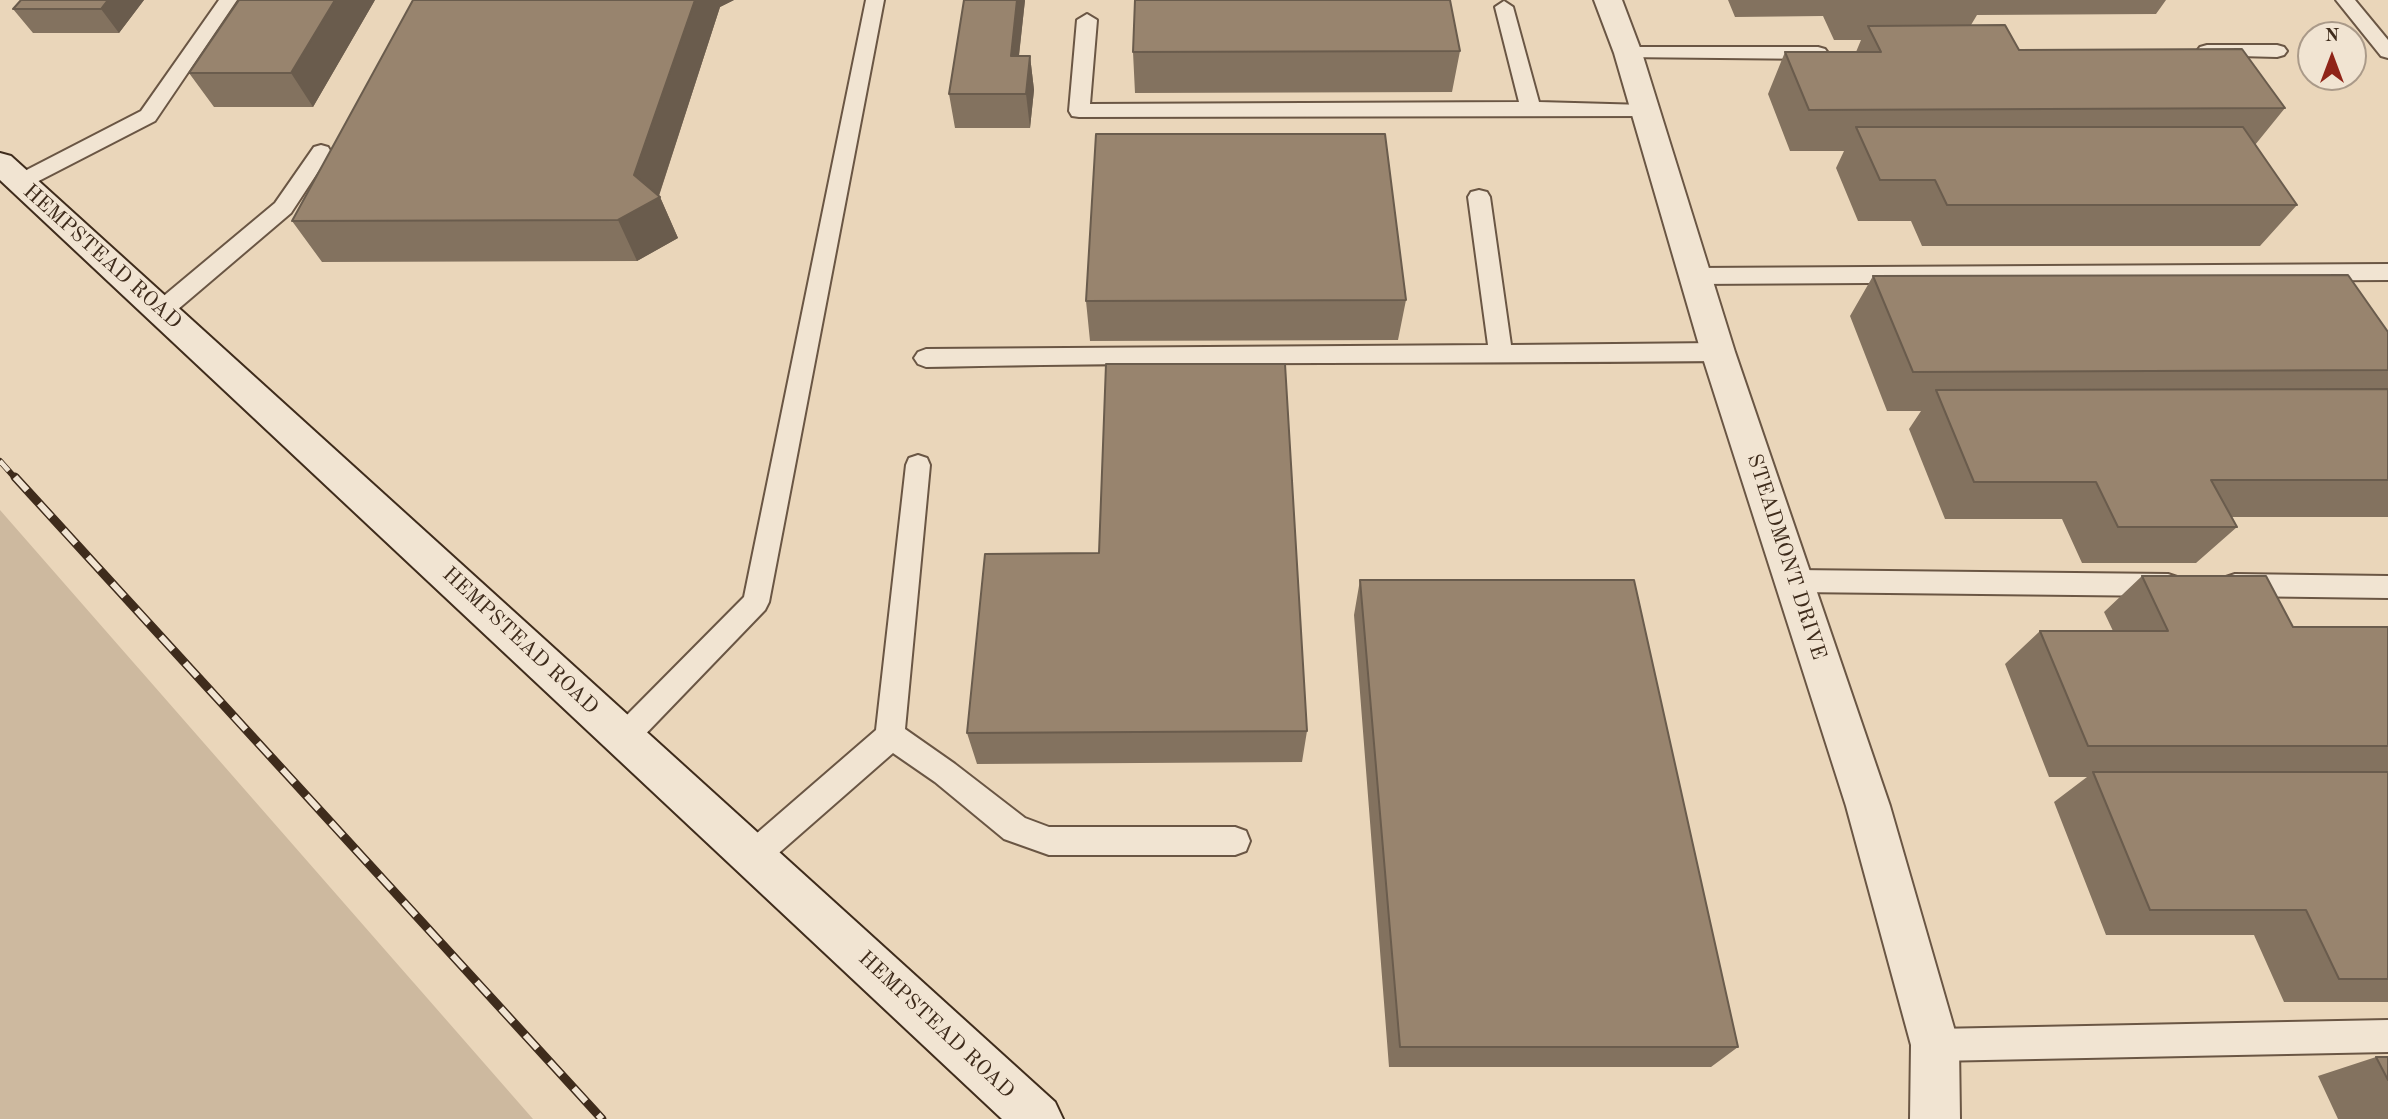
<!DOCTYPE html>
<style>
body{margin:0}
#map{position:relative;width:2388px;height:1119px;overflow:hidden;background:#ead6ba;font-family:"Old Standard TT",serif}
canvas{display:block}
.north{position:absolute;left:2297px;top:21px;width:70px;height:70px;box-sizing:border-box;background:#f1e4d2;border:2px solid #aa9a89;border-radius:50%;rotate:0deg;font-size:19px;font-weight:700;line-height:28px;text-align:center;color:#3f2c1c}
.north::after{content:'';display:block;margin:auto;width:24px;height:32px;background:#8f2418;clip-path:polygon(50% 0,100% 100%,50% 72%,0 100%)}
</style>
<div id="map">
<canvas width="2388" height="1119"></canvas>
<div class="north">N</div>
</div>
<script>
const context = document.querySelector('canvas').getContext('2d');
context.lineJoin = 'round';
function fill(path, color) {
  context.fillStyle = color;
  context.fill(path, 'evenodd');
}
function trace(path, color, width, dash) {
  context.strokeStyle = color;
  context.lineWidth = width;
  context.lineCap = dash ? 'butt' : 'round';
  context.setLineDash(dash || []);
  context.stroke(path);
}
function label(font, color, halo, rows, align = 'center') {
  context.font = font + ' "Old Standard TT",serif';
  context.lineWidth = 6;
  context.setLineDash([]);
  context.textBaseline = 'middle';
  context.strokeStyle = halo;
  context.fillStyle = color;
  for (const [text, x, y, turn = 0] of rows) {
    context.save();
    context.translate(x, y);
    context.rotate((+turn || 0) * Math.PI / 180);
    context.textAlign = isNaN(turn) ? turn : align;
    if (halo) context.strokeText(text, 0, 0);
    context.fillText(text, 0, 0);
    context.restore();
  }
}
const green = new Path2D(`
 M0,510L533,1119H0Z`);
const lane = new Path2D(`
 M219,0H237L155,121L27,187H13L9,182L13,177L141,111Z
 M866,0H884L769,602L765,610L634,746L624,750L614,746L610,737L614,728L744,597Z
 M2336,0H2355L2388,40V58L2381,56Z
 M1504,1L1513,7L1539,102L1645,105L1652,106L1655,111L1652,116L1079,117L1072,116L1069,111L1077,20L1087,14L1097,20L1090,104L1519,102L1495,7Z
 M2207,45H2277L2284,47L2287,51L2284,55L2277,57L2200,55L2197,51L2200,47Z
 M1628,47H1818L1825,49L1828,53L1825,57L1818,59L1621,57L1618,53L1621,49Z
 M321,145L328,147L331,152L291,213L170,316L162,318L154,316L151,310L154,304L275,203L314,147Z
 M1479,190L1487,192L1490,197L1511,345L1718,343L1726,346L1730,352L1726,358L1718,361C1454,364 1190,361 926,367L918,364L914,358L918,352L926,349L1488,345L1468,197L1471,192Z
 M2388,264V280L1695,284L1687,282L1684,276L1687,270L1695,268Z
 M918,455L927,458L930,465L905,729L955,764L1025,818L1049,827H1235L1246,831L1250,841L1246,851L1235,855H1049L1004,839L935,782L893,753L764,866L753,870L742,866L738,856L742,846L876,730L906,465L909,458Z
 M1795,570L2168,574L2177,577L2181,585L2177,593L2168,596L1795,592L1786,589L1782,581L1786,573Z
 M2235,574L2388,576V598L2235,596L2226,593L2222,585L2226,577Z
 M2388,1020V1052L1935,1061L1923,1057L1919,1045L1923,1033L1935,1029Z`);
const street = new Path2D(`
 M1594,0H1622L1642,53L1735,352L1890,806L1959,1045L1960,1119H1910L1911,1045L1846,806L1701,352L1614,53Z`);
const secondary = new Path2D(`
 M0,153L11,156L1055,1102L1063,1119H1002L0,180Z`);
const railFar1 = new Path2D(`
 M0,461L16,479`);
const rail = new Path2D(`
 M15,477L602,1119`);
const wall = new Path2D(`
 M21,0H144L119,33H33L13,9Z
 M375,0L313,107H214L189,73Z
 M413,0H734L720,7L659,196L660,197L678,238L637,261L322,262L292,221Z
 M1025,0L1019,56H1030L1034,90L1030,128H955L949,94Z
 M1728,0H2166L2156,14L1977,15L1971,25L2019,50L2285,108L2255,145L2297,205L2260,246H1922L1911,221H1858L1836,168L1844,151H1790L1768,94L1785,52H1856L1861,40H1834L1823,16L1735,17Z
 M1460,51L1452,92L1135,93L1133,52Z
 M1873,276L2388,332V517H2231L2237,527L2196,563H2082L2062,519H1945L1909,429L1921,411H1887L1850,316Z
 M1406,300L1398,340L1090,341L1086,301Z
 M1099,553L1307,731L1302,762L977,764L967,733Z
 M2142,576L2293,627H2388V1002H2284L2254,935H2106L2054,802L2087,777H2049L2005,664L2040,631H2113L2104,612Z
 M1360,580L1738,1047L1711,1067H1389L1354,615Z
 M2376,1057H2388V1119H2338L2318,1076Z`);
const shadedWall = new Path2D(`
 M108,0H144L119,33L101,9Z
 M335,0H375L313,107L291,73Z
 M695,0H734L720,7L658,198L660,197L678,238L637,261L618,220Z
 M1017,0H1025L1015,90L1011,56Z
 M1030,56L1034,90L1030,128L1026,94Z`);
const building = new Path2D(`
 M21,0H108L101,9H13Z
 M239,0H335L291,73H189Z
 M413,0H695L634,175L660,197L618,220L292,221Z
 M964,0H1017L1011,56H1030L1026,94H949Z
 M1135,0H1450L1460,51L1133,52Z
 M2005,25L2019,50L2242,49L2285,108L1809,110L1785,52H1881L1868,26Z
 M1856,127H2243L2297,205H1947L1935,180H1880Z
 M1096,134H1385L1406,300L1086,301Z
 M2348,275L2388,332V370L1913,372L1873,276Z
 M1106,364H1285L1307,731L967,733L985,554L1099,553Z
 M2388,389V480H2211L2237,527H2118L2096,482H1974L1936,390Z
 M2142,576H2266L2293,627H2388V746H2088L2040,631H2168Z
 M1360,580H1634L1738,1047H1400Z
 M2093,772H2388V979H2339L2306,910H2150Z
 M2376,1057H2388V1080Z`);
const streetNames = [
 ["HEMPSTEAD ROAD",102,257,42],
 ["STEADMONT DRIVE",1786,557,72],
 ["HEMPSTEAD ROAD",520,641,43],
 ["HEMPSTEAD ROAD",936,1025,43]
];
fill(green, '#cdb99f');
trace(lane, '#6a5644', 4);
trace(street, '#6a5644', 4);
trace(secondary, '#3f2c1c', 4);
fill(lane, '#f1e4d2');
fill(street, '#f1e4d2');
fill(secondary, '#f1e4d2');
trace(railFar1, '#3f2c1c', 6);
trace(rail, '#3f2c1c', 9);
trace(railFar1, '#f1e4d2', 4.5, [13]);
trace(rail, '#f1e4d2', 6, [18]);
fill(wall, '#83725f');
fill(shadedWall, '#6a5c4d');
fill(building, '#98846e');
trace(building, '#6a5c4d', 2);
label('21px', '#3f2c1c', '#f1e4d2', streetNames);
</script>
